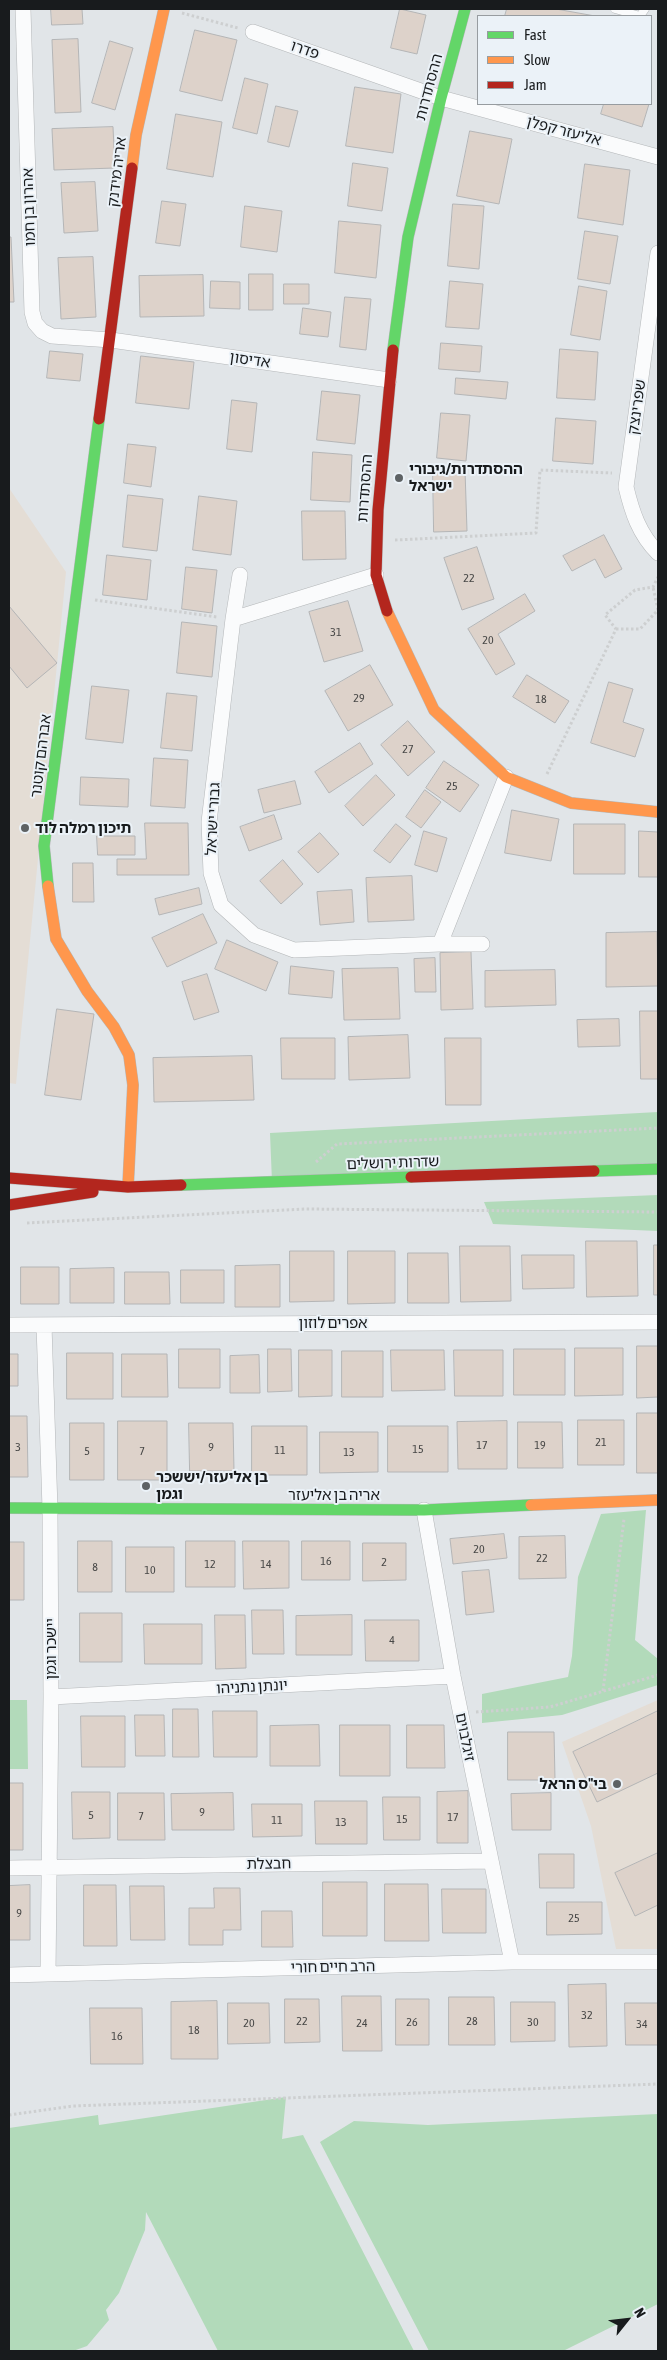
<!DOCTYPE html>
<meta charset="utf-8">
<style>
body{margin:0}
#map{position:relative;width:667px;height:2360px;overflow:hidden;background:#e1e5e8;font-family:"Asap Condensed",sans-serif}
canvas{display:block}
.frame{position:absolute;inset:0;border:10px solid #181b1d;pointer-events:none}
.legend{position:absolute;left:477px;top:15px;width:175px;height:90px;box-sizing:border-box;background:#ebf2f8;border:1px solid #979ca0;margin:0;padding:6px 9px;list-style:none;font-size:15px;color:#181b1d}
.legend li{display:flex;align-items:center;gap:10px;height:25px}
.legend b{width:25px;border:1px solid #979ca0}
.north{position:absolute;left:602px;top:2295px;width:50px;height:50px;-webkit-text-stroke:4px #ebf2f8;paint-order:stroke;rotate:61deg;font-size:14px;font-weight:700;line-height:20px;text-align:center;color:#181b1d}
.north::after{content:'';display:block;margin:auto;width:18px;height:22px;background:#181b1d;clip-path:polygon(50% 0,100% 100%,50% 72%,0 100%)}
</style>
<div id="map">
<canvas width="667" height="2360"></canvas>
<div class="frame"></div>
<ul class="legend">
<li><b style="height:6px;background:#63d668"></b>Fast</li>
<li><b style="height:6px;background:#ff974d"></b>Slow</li>
<li><b style="height:6px;background:#b3261e"></b>Jam</li>
</ul>
<div class="north">N</div>
</div>
<script>
const context = document.querySelector('canvas').getContext('2d');
context.lineJoin = 'round';
function fill(path, color) {
  context.fillStyle = color;
  context.fill(path, 'evenodd');
}
function trace(path, color, width, dash) {
  context.strokeStyle = color;
  context.lineWidth = width;
  context.lineCap = dash ? 'butt' : 'round';
  context.setLineDash(dash || []);
  context.stroke(path);
}
function label(font, color, halo, rows, align = 'center') {
  context.font = font + ' "Asap Condensed","Noto Sans Hebrew",sans-serif';
  context.lineWidth = 4;
  context.setLineDash([]);
  context.textBaseline = 'middle';
  context.strokeStyle = halo;
  context.fillStyle = color;
  for (const [text, x, y, turn = 0] of rows) {
    context.save();
    context.translate(x, y);
    context.rotate((+turn || 0) * Math.PI / 180);
    context.textAlign = isNaN(turn) ? turn : align;
    if (halo) context.strokeText(text, 0, 0);
    context.fillText(text, 0, 0);
    context.restore();
  }
}
const education = new Path2D(`
 M9,488L66,572L16,1084L9,1083Z
 M658,1700V1949H616L591,1826L562,1742Z`);
const green = new Path2D(`
 M658,1112V1163L272,1182L270,1133Z
 M658,1195V1231L493,1224L484,1202Z
 M646,1510L635,1640L658,1659V1685L562,1715L482,1723V1694L568,1677L572,1656L578,1577L601,1514Z
 M9,1700H27L28,1769H9Z
 M286,2097L282,2139L303,2135L414,2351H218L146,2212L145,2230L119,2293L106,2310L109,2320L87,2346L73,2351H9V2128L98,2115L99,2125Z
 M658,2114V2304L563,2351H429L320,2142L354,2121L428,2125Z`);
const building = new Path2D(`
 M51,9H82L83,24L52,25Z
 M400,9L426,15L417,54L391,48Z
 M507,9H556L595,16H505Z
 M195,30L237,40L222,101L180,91Z
 M78,39L81,112L55,113L52,40Z
 M110,41L133,48L115,110L92,103Z
 M245,78L268,84L257,134L233,128Z
 M355,87L401,94L393,153L346,146Z
 M604,104H649L642,127L601,114Z
 M276,106L298,111L289,147L268,142Z
 M176,114L222,122L213,177L167,169Z
 M113,127L115,168L54,170L52,129Z
 M470,131L512,139L499,204L457,196Z
 M353,163L388,168L382,211L348,206Z
 M585,164L630,170L623,225L578,218Z
 M95,182L98,231L64,233L61,183Z
 M162,201L186,204L180,246L156,243Z
 M453,204L484,206L479,269L448,266Z
 M245,206L282,211L277,252L241,247Z
 M339,221L381,225L376,278L335,273Z
 M585,231L618,236L610,284L578,279Z
 M9,237H11L14,302H9Z
 M93,257L96,317L61,319L58,258Z
 M249,274H273V310H249Z
 M203,275L204,316L140,317L139,276Z
 M211,281L240,282V309L210,308Z
 M450,281L483,284L479,329L446,327Z
 M284,284H309V304H284Z
 M579,286L607,291L600,340L571,335Z
 M345,297L371,299L366,350L340,347Z
 M303,308L331,312L328,337L300,334Z
 M441,343L482,346L480,372L439,369Z
 M560,349L598,352L595,400L557,398Z
 M50,351L83,354L80,381L47,378Z
 M141,356L194,362L189,409L136,403Z
 M456,378L508,382L506,399L455,394Z
 M322,391L360,395L355,444L317,440Z
 M232,400L257,403L252,452L227,449Z
 M441,413L470,415L466,461L437,458Z
 M556,418L596,421L593,464L553,461Z
 M128,444L156,447L151,487L124,483Z
 M313,452L352,455L350,502L311,500Z
 M433,470H465L467,531L434,532Z
 M128,495L163,499L157,551L123,547Z
 M199,496L237,501L231,555L193,550Z
 M302,511H345L346,559L303,560Z
 M604,535L622,569L605,578L595,559L572,571L563,556Z
 M477,547L494,599L462,610L444,558Z
 M107,555L151,560L147,600L103,595Z
 M186,567L217,570L212,613L182,609Z
 M525,594L535,611L498,634L515,664L496,675L468,629Z
 M348,601L363,651L324,662L309,612Z
 M9,606L57,663L27,688L9,666Z
 M182,622L217,626L212,677L177,673Z
 M370,665L393,705L348,731L325,691Z
 M527,675L569,701L555,723L513,697Z
 M609,682L633,689L623,722L644,729L635,757L591,743Z
 M92,686L129,690L123,743L86,739Z
 M167,693L197,696L192,751L161,748Z
 M408,721L435,752L408,776L381,745Z
 M360,743L373,764L329,793L315,772Z
 M154,758L188,760L185,808L151,806Z
 M444,761L479,785L460,812L426,788Z
 M376,775L395,795L363,826L345,806Z
 M81,777L129,779L128,807L80,805Z
 M295,781L301,804L264,813L258,790Z
 M425,790L441,802L421,828L406,817Z
 M512,810L559,819L551,861L505,853Z
 M274,815L282,839L249,851L240,827Z
 M145,823H188L189,875H117V859H146Z
 M396,824L411,836L390,863L374,851Z
 M574,824H625V874H574Z
 M424,831L447,838L437,872L415,865Z
 M639,831L658,832V877H639Z
 M320,833L339,854L318,873L298,852Z
 M97,836H135V855H98Z
 M283,860L303,884L281,904L260,881Z
 M73,863H93L94,902H73Z
 M412,876L414,920L368,922L366,878Z
 M199,888L202,904L159,915L155,899Z
 M352,890L354,922L320,925L317,892Z
 M203,914L217,943L167,967L152,938Z
 M657,932L658,986L606,987V933Z
 M227,940L278,962L266,991L215,969Z
 M471,952L473,1009L441,1010L440,953Z
 M435,958L436,992H415L414,959Z
 M291,966L334,971L332,998L289,994Z
 M398,968L400,1019L344,1020L342,969Z
 M555,970L556,1005L485,1007V971Z
 M207,974L219,1012L194,1020L182,982Z
 M57,1009L94,1014L81,1100L45,1095Z
 M640,1011H658V1079H641Z
 M619,1019L620,1046L578,1047L577,1020Z
 M408,1035L410,1078L349,1080L348,1037Z
 M281,1038H335V1079H282Z
 M445,1038H481V1105H446Z
 M252,1056L254,1100L154,1102L153,1058Z
 M586,1241H637L638,1296L587,1297Z
 M654,1245H658V1295H654Z
 M460,1246H510L511,1301L461,1302Z
 M290,1251H334V1301L290,1302Z
 M348,1251H395V1303L348,1304Z
 M408,1253H448L449,1303H408Z
 M522,1255H574V1288L523,1289Z
 M280,1265V1307H235V1266Z
 M21,1267H59V1304H21Z
 M114,1268V1303H70V1269Z
 M181,1270H224V1303H181Z
 M125,1272H169L170,1304H125Z
 M637,1346H658V1397L637,1398Z
 M575,1348H623V1395L575,1396Z
 M179,1349H220V1388H179Z
 M268,1349H291L292,1391L268,1392Z
 M514,1349H565V1395H514Z
 M299,1350H332V1396L299,1397Z
 M391,1350H444L445,1390L392,1391Z
 M454,1350H503V1396H455Z
 M342,1351H383V1397H342Z
 M67,1353H113V1399H67Z
 M9,1354H18V1386H9Z
 M122,1354H167L168,1397H122Z
 M259,1355L260,1393H230V1356Z
 M637,1413H658V1473H637Z
 M9,1416H27L28,1477H9Z
 M578,1420H624V1465H578Z
 M118,1421H167V1480H118Z
 M507,1421V1469H458L457,1422Z
 M518,1422H562L563,1468H518Z
 M70,1423H104V1480H70Z
 M189,1423H233L234,1471H190Z
 M252,1426H307V1475H252Z
 M388,1426H448V1472H388Z
 M320,1432H378V1472L320,1473Z
 M504,1534L507,1558L453,1564L450,1539Z
 M565,1536L566,1578L519,1579V1537Z
 M78,1541H112V1592H78Z
 M186,1541H235V1587H186Z
 M243,1541H289V1588L244,1589Z
 M302,1541H350V1580H302Z
 M9,1542H24V1600H9Z
 M363,1543H406V1580L363,1581Z
 M126,1547H174V1592H126Z
 M489,1570L494,1612L466,1615L462,1572Z
 M252,1610H283L284,1654H253Z
 M80,1613H122V1662H80Z
 M215,1615H245L246,1668L216,1669Z
 M352,1615V1655H296V1616Z
 M365,1620H419V1661H366Z
 M144,1624H202V1664H145Z
 M173,1709H198L199,1757H173Z
 M213,1711H257V1757H214Z
 M658,1711V1773L597,1802L573,1752Z
 M135,1715H164L165,1756H136Z
 M81,1716H125V1767H82Z
 M319,1725L320,1766H270V1726Z
 M340,1725H390V1776H340Z
 M407,1725H444L445,1768H407Z
 M508,1732H554L555,1780H508Z
 M9,1783H23V1850H9Z
 M468,1791V1843H437V1792Z
 M72,1792H110V1838L73,1839Z
 M118,1793H164L165,1840H118Z
 M233,1793L234,1830H172L171,1794Z
 M551,1793V1830H512L511,1794Z
 M383,1797H420V1840H384Z
 M315,1801H367V1844H316Z
 M252,1804H302V1836L253,1837Z
 M658,1853V1905L635,1916L615,1873Z
 M539,1854H574V1888H540Z
 M323,1882H367V1936H323Z
 M385,1884H428L429,1941H385Z
 M30,1885V1940H9V1886Z
 M84,1885H116L117,1946H84Z
 M130,1886H164L165,1940H131Z
 M214,1888H240L241,1930H223V1945H189V1908H214Z
 M442,1889H486V1933H443Z
 M547,1902H602V1934L547,1935Z
 M262,1911H292L293,1947H262Z
 M606,1984L607,2046L569,2047L568,1985Z
 M342,1996H381L382,2051H343Z
 M449,1997H494L495,2045H449Z
 M285,1999H319L320,2042L285,2043Z
 M396,1999H429V2045H396Z
 M217,2001L218,2059H171V2002Z
 M511,2002H555V2041L511,2042Z
 M228,2003H269L270,2043L228,2044Z
 M625,2003H658V2045H626Z
 M90,2008H142L143,2064H91Z`);
const path = new Path2D(`
 M182,13L238,28
 M395,540L536,533L540,470L612,473
 M95,600L217,617
 M616,629H640L658,610L653,587
 M547,774L616,629L605,615L635,590L653,587L658,577
 M316,1162L337,1144L658,1128
 M27,1223L305,1209L658,1212
 M603,1691L624,1519
 M476,1712L550,1707L658,1675
 M9,2115L73,2106L658,2084`);
const lane = new Path2D(`
 M615,9L640,16L645,9`);
const street = new Path2D(`
 M23,9L32,312L35,323L42,331L52,336L111,340L389,380
 M253,32L441,98L658,157
 M658,253L626,487C632,512 639,534 658,553
 M376,575L233,619L209,822L211,873L221,905L254,935L294,950L440,944L506,777
 M233,619L240,575
 M440,944H482
 M9,1325L658,1322
 M44,1325L50,1509L51,1697L48,1974
 M424,1510L453,1676L512,1962
 M51,1697L453,1676
 M9,1868L490,1861
 M9,1975L512,1962H658`);
const fast = new Path2D(`
 M393,350L408,237L441,98L465,9
 M48,886L44,846L99,419
 M594,1171L658,1169
 M181,1185L411,1177
 M9,1508L424,1510L531,1505`);
const slow = new Path2D(`
 M132,168L136,135L164,9
 M387,611L434,710L506,777L571,803L658,812
 M48,886L56,939L87,991L114,1027L129,1055L133,1085L128,1187
 M531,1505L658,1500`);
const jam = new Path2D(`
 M99,419L132,168
 M387,611L376,575L378,510L393,350
 M411,1177L594,1171
 M9,1178L128,1187L181,1185
 M9,1205L93,1192`);
const markers = [
 [399,478,5,"#5e6264"],
 [25,828,5,"#5e6264"],
 [146,1486,5,"#5e6264"],
 [617,1784,5,"#5e6264"]
];
const numberNames = [
 ["22",469,578],
 ["31",336,632],
 ["20",488,640],
 ["29",359,698],
 ["18",541,699],
 ["27",408,749],
 ["25",452,786],
 ["21",601,1442],
 ["17",482,1445],
 ["19",540,1445],
 ["3",18,1447],
 ["9",211,1447],
 ["15",418,1449],
 ["11",280,1450],
 ["5",87,1451],
 ["7",142,1451],
 ["13",349,1452],
 ["20",479,1549],
 ["22",542,1558],
 ["16",326,1561],
 ["2",384,1562],
 ["12",210,1564],
 ["14",266,1564],
 ["8",95,1567],
 ["10",150,1570],
 ["4",392,1640],
 ["9",202,1812],
 ["5",91,1815],
 ["7",141,1816],
 ["17",453,1817],
 ["15",402,1819],
 ["11",277,1820],
 ["13",341,1822],
 ["9",19,1913],
 ["25",574,1918],
 ["32",587,2015],
 ["22",302,2021],
 ["28",472,2021],
 ["26",412,2022],
 ["30",533,2022],
 ["20",249,2023],
 ["24",362,2023],
 ["34",642,2024],
 ["18",194,2030],
 ["16",117,2036]
];
const streetNames = [
 ["פדרו",305,50,19],
 ["ההסתדרות",429,87,-75],
 ["אליעזר קפלן",564,131,15],
 ["אריה מידנק",117,172,-83],
 ["אהרון בן חמו",29,207,-92],
 ["אדיסון",250,360,8],
 ["שפרינצק",637,407,-82],
 ["ההסתדרות",365,488,-86],
 ["אברהם קוטנר",41,756,-83],
 ["גבורי ישראל",213,819,-87],
 ["שדרות ירושלים",393,1163,-2],
 ["אפרים לוזון",333,1323],
 ["אריה בן אליעזר",334,1495],
 ["יישכר וגמן",51,1649,-90],
 ["יונתן נתניהו",252,1687,-3],
 ["זיגלבוים",465,1737,79],
 ["חבצלת",269,1864,-1],
 ["הרב חיים חורי",333,1967,-1]
];
const poiNames = [
 ["ההסתדרות/גיבורי",409,469],
 ["ישראל",409,486],
 ["תיכון רמלה לוד",35,828],
 ["בן אליעזר/יששכר",156,1477],
 ["וגמן",156,1494],
 ["בי\"ס הראל",607,1784,"right"]
];
fill(education, '#e4ddd5');
fill(green, '#b2daba');
fill(building, '#ddd2ca');
trace(building, '#b4b5b6', 1);
trace(lane, '#b4b7b9', 9);
trace(street, '#b4b7b9', 16);
trace(fast, '#b4b7b9', 12);
trace(slow, '#b4b7b9', 12);
trace(jam, '#b4b7b9', 12);
trace(path, '#cdcfd0', 3, [2.5, 2.5]);
trace(lane, '#fafbfc', 8);
trace(street, '#fafbfc', 15);
trace(fast, '#63d668', 11);
trace(slow, '#ff974d', 11);
trace(jam, '#b3261e', 11);
for (const [x, y, r, color] of markers) {
  const dot = new Path2D();
  dot.arc(x, y, r, 0, 2 * Math.PI);
  context.fillStyle = color;
  context.fill(dot);
  trace(dot, '#ebf2f8', 2);
}
label('12px', '#494948', null, numberNames);
label('15px', '#181b1d', '#ebf2f8', streetNames);
label('bold 15px', '#181b1d', '#ebf2f8', poiNames, 'left');
</script>
